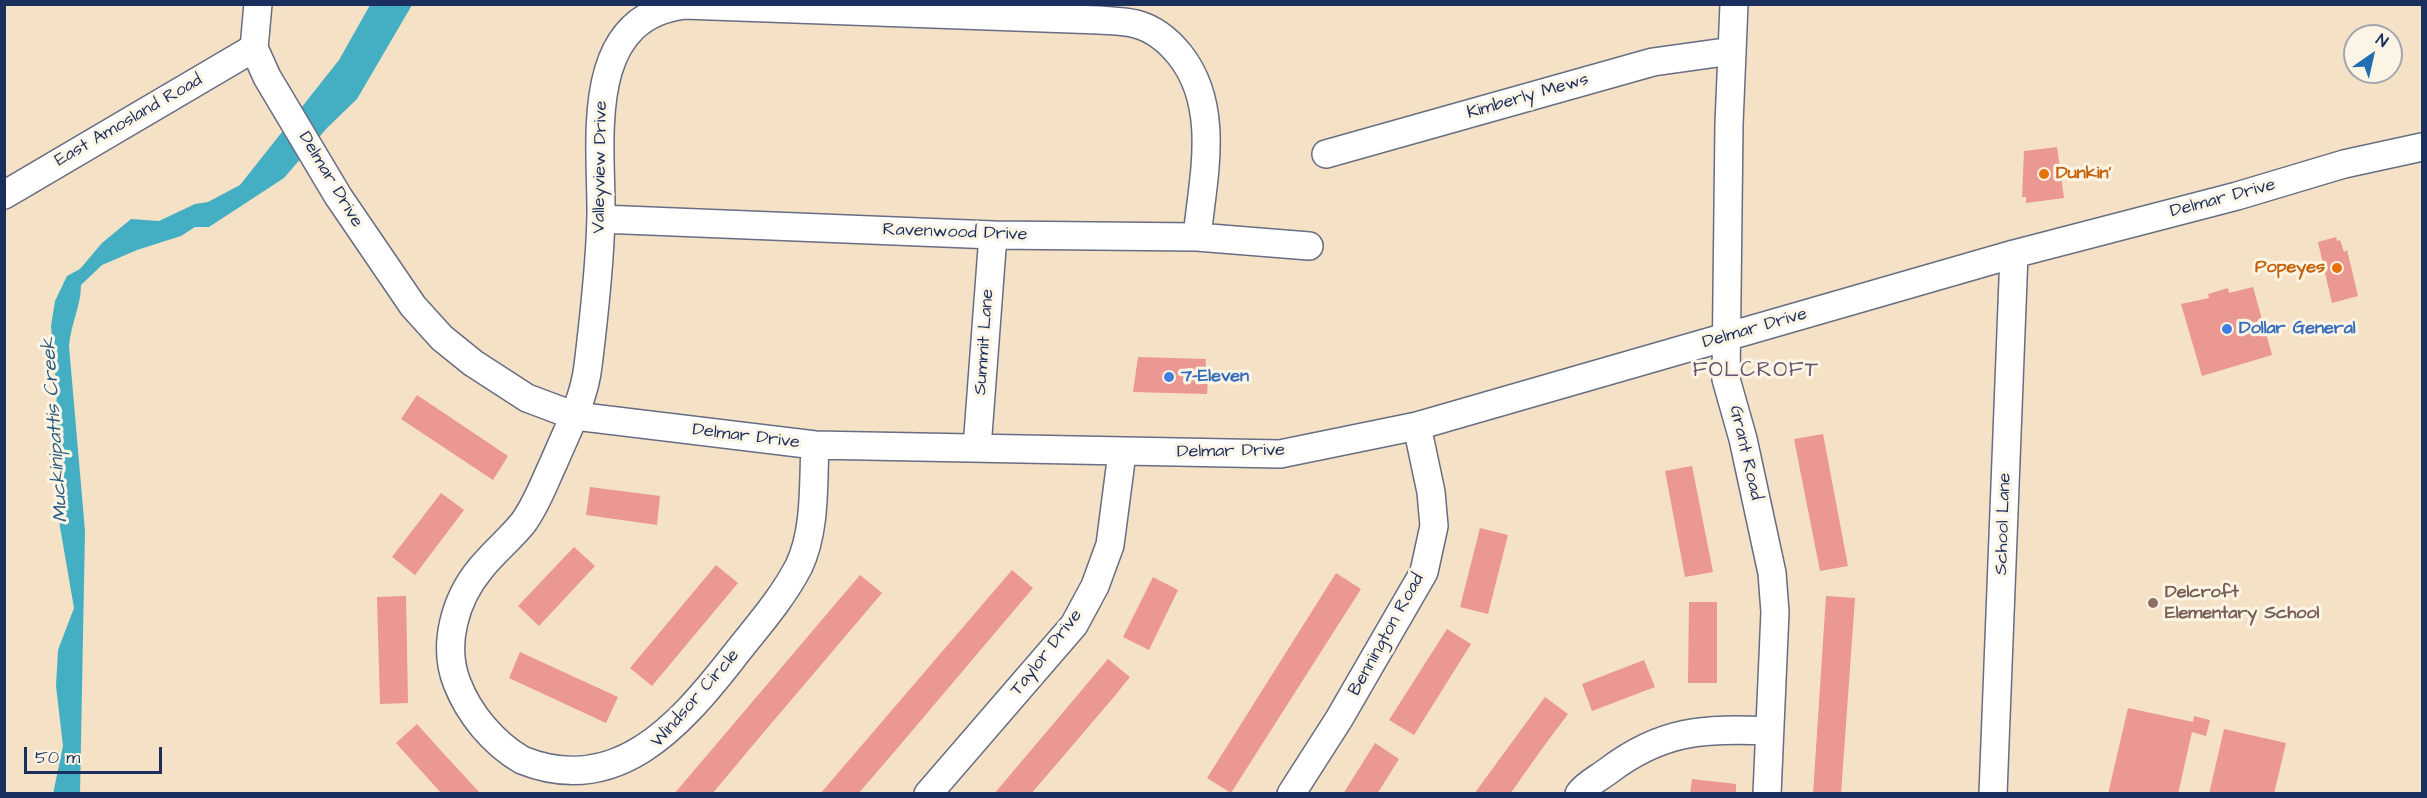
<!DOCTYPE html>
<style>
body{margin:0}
#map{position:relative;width:2427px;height:798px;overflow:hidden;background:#f5e1c5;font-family:"Architects Daughter",sans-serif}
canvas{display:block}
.frame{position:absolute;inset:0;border:6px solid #1b2f5e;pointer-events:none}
.north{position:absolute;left:2343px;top:24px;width:60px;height:60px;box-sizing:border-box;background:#fcf5e5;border:2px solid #a2a6af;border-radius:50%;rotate:34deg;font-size:16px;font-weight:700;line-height:24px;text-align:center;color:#1b2f5e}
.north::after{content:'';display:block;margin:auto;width:21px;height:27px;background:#1f6fb2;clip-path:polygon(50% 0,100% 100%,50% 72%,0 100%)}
.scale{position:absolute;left:24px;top:747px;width:138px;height:27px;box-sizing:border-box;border:3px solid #1b2f5e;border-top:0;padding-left:8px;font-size:18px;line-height:21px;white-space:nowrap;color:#1b2f5e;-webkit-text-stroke:4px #fcf5e5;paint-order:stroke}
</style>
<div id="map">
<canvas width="2427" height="798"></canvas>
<div class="frame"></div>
<div class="north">N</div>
<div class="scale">50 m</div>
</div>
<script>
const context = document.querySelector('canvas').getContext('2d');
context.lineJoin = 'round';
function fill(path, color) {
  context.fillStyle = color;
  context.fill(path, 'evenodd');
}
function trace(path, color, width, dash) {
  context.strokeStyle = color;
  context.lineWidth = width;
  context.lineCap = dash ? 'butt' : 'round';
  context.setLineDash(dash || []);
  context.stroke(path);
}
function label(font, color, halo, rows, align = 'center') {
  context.font = font + ' "Architects Daughter",sans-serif';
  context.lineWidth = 6;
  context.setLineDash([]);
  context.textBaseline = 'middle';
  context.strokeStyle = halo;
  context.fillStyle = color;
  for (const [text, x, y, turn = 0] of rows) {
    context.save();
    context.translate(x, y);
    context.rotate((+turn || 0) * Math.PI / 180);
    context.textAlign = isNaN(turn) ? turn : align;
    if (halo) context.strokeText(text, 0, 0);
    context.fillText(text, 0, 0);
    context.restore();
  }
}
const water = new Path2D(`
 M370,5H412L357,99L327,128L284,178L209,227H195L181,236L137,250L102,265L81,285C81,306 71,323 69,346L85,531L80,793L53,794L63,746L56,686L58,650L74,608L60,527L52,459L57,394L51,326L55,301L67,276L80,269L102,243L131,219L159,221L195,204L208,202L240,185L339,60Z`);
const building = new Path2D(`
 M2057,147L2064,198L2026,203V197H2022L2024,151Z
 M2336,237L2337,241L2340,240L2344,252L2347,250L2358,296L2332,303L2318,242Z
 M2253,287L2272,355L2202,376L2181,304L2209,298L2208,294L2228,288L2229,293Z
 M1138,357L1206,359L1205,378H1208L1207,394L1133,392Z
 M417,395L508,456L493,480L401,419Z
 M1823,434L1848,566L1820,571L1794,439Z
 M1692,466L1713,572L1685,577L1665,471Z
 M590,487L660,496L657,525L586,515Z
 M441,493L464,510L415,575L392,557Z
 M1480,528L1508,535L1488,614L1460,607Z
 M574,547L595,566L539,626L518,606Z
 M716,565L738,583L652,686L630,668Z
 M1012,570L1033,588L895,751L858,794H820Z
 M1336,573L1361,589L1231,793L1207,778Z
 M860,575L882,593L753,745L712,794H674Z
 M1153,577L1178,590L1149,650L1123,637Z
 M406,596L408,703L380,704L377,597Z
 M1826,596L1855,598L1841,794H1813Z
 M1689,602H1717V683H1688Z
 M1447,629L1471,644L1414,735L1389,720Z
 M520,652L618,697L606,723L509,678Z
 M1108,659L1130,677L1113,698L1031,794H994Z
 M1644,660L1655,687L1592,711L1582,684Z
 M1545,697L1568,714L1544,746L1510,794H1474Z
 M2128,708L2193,722L2194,716L2210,720L2206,736L2192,732L2178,794H2108Z
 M417,724L444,754L481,794H442L423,773L396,743Z
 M2224,729L2286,743L2274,794H2209Z
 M1375,743L1399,759L1377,794H1343Z
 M1692,779L1736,784V794H1690Z`);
const minor = new Path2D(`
 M258,4L254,48L267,77L338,196L413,306L442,338L473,363L527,398L575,416L815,445L1280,454L1417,426L2014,254L2237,196L2344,164L2422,147
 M1734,4L1729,124L1726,379L1743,439L1772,573L1775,612L1767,794
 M1326,154L1653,62L1732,51
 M4,195L254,48
 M601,219L993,235L1197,237L1309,246
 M815,445C813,484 816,530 799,566C781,601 754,630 731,660C679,726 616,798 522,760C493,743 469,714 457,683C442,645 455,599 481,568C494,552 510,539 523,523C537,504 544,483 554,462C567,431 584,400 588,366C594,317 600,266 601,216C602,143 581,18 684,5L1099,20C1111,21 1125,21 1136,24C1155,29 1168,40 1180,55C1221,107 1203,177 1197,237
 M977,448L993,235
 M928,794L1074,625L1095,586L1110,545L1122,453
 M1291,794L1339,719L1424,572L1434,526L1431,492L1417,426
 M1579,794C1586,784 1599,778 1608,771C1662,730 1704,728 1769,731
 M1993,794L2014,254`);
const markers = [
 [2044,174,6,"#e8710a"],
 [2337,268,6,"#e8710a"],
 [2227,329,6,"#3f7fe0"],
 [1169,377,6,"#3f7fe0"],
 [2153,603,6,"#8d6e63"]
];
const streetNames = [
 ["Kimberly Mews",1528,97,-16],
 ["East Amosland Road",129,121,-30],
 ["Valleyview Drive",601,167,-89],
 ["Delmar Drive",330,180,59],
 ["Delmar Drive",2223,199,-15],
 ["Ravenwood Drive",955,233,2],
 ["Delmar Drive",1755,329,-16],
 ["Summit Lane",985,342,-86],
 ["Delmar Drive",746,437,7],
 ["Delmar Drive",1231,452,-1],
 ["Grant Road",1745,453,77],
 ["School Lane",2004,524,-88],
 ["Bennington Road",1387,635,-61],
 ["Taylor Drive",1047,653,-52],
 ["Windsor Circle",696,699,-49]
];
const foodNames = [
 ["Dunkin'",2056,174],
 ["Popeyes",2325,268,"right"]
];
const shopNames = [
 ["Dollar General",2239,329],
 ["7-Eleven",1181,377]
];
const educationNames = [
 ["Delcroft",2165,593],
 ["Elementary School",2165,614]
];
const waterNames = [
 ["Muckinipattis Creek",56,430,-94]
];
const quarterNames = [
 ["FOLCROFT",1756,372]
];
fill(water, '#44afc3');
fill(building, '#eb9792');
trace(minor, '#676d82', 30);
trace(minor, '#fff', 27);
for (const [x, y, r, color] of markers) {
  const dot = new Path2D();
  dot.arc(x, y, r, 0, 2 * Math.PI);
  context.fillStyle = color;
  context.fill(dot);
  trace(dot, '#fcf5e5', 2);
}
label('18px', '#1b2f5e', '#fcf5e5', streetNames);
label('bold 18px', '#c56008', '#fcf5e5', foodNames, 'left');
label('bold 18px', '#366cbe', '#fcf5e5', shopNames, 'left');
label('bold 18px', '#785e54', '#fcf5e5', educationNames, 'left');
label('italic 20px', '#295c81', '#fcf5e5', waterNames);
context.letterSpacing = '1.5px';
label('21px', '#645370', '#fcf5e5', quarterNames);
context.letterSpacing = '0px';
</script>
